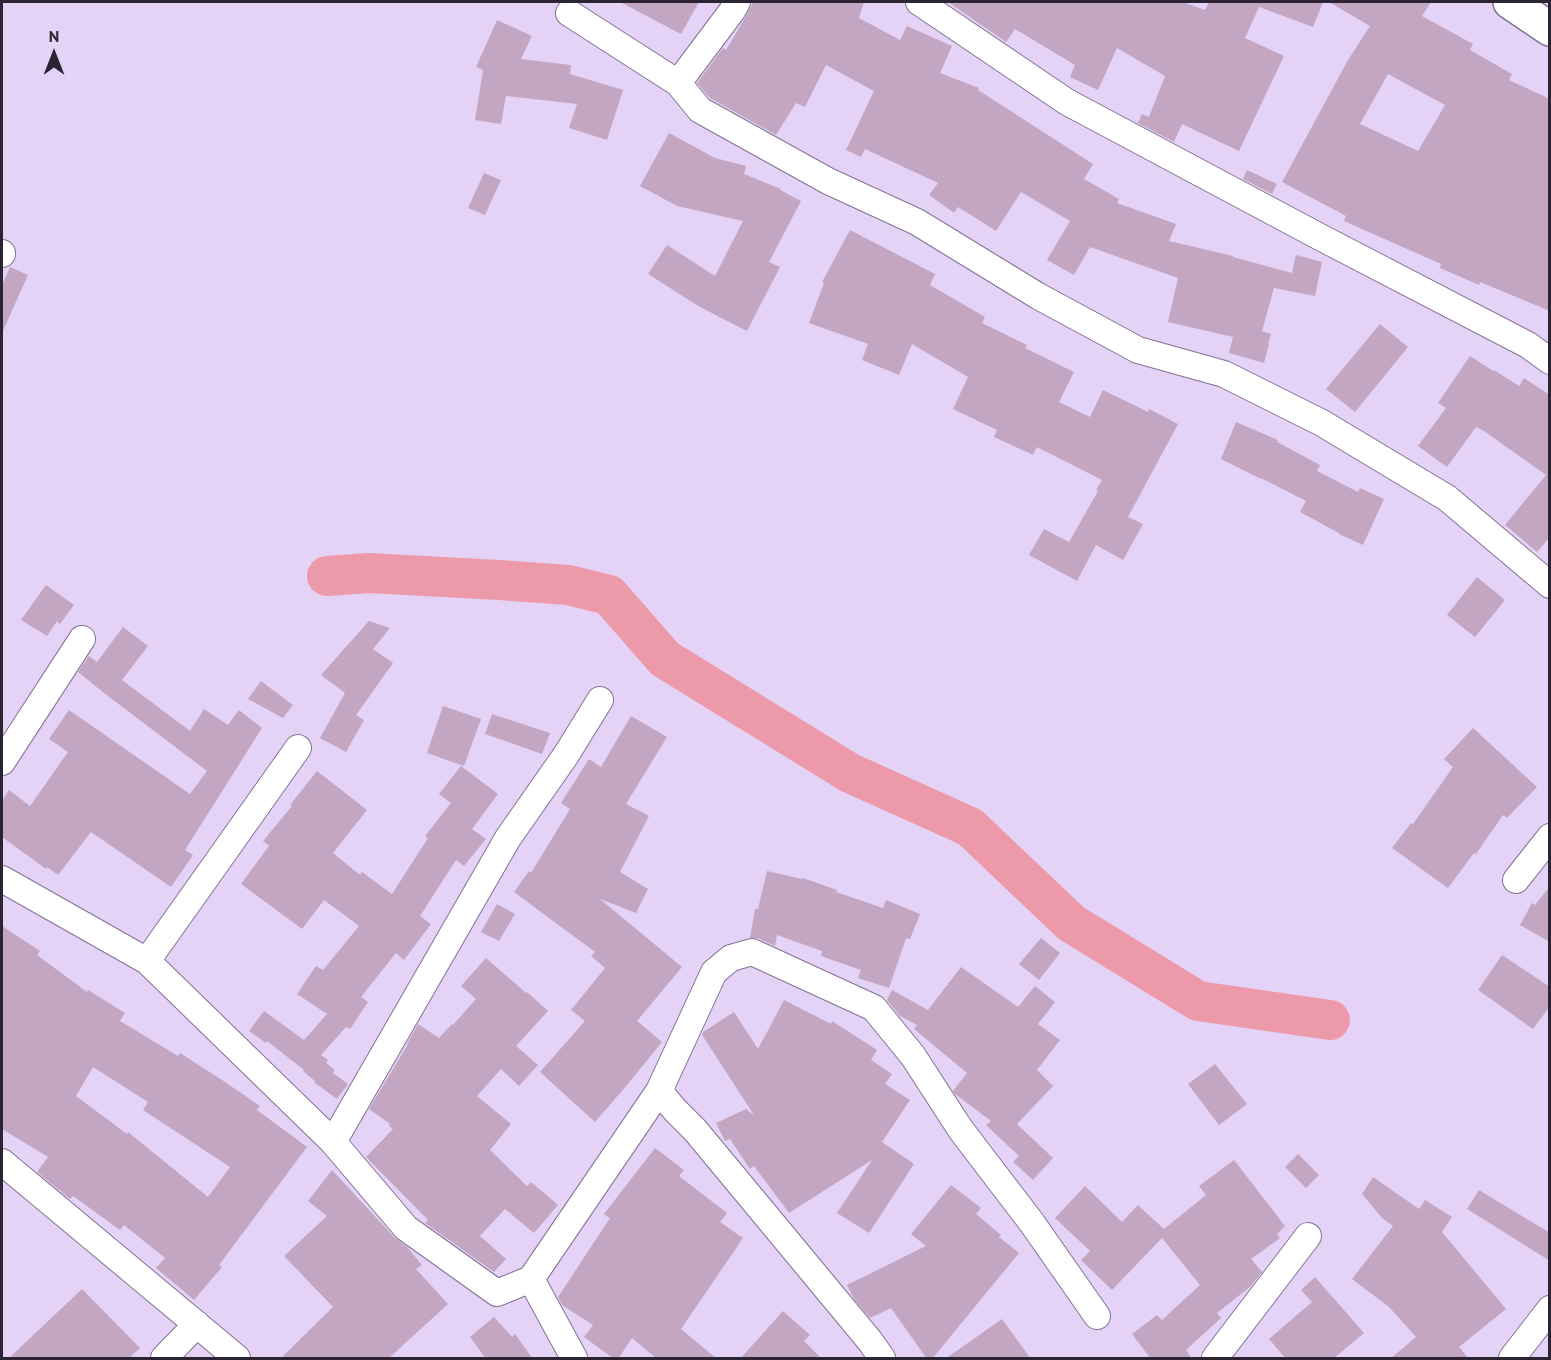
<!DOCTYPE html>
<style>
body{margin:0}
#map{position:relative;width:1551px;height:1360px;overflow:hidden;background:#e4d3f7;font-family:"PT Sans",sans-serif}
canvas{display:block}
.frame{position:absolute;inset:0;border:3px solid #2b2432;pointer-events:none}
.north{position:absolute;left:24px;top:24px;width:60px;height:60px;-webkit-text-stroke:4px #e4d3f7;paint-order:stroke;rotate:0deg;font-size:16px;font-weight:700;line-height:24px;text-align:center;color:#2b2432}
.north::after{content:'';display:block;margin:auto;width:21px;height:27px;background:#2b2432;clip-path:polygon(50% 0,100% 100%,50% 72%,0 100%)}
</style>
<div id="map">
<canvas width="1551" height="1360"></canvas>
<div class="frame"></div>
<div class="north">N</div>
</div>
<script>
const context = document.querySelector('canvas').getContext('2d');
context.lineJoin = 'round';
function trace(path, color, width, dash) {
  context.strokeStyle = color;
  context.lineWidth = width;
  context.lineCap = dash ? 'butt' : 'round';
  context.setLineDash(dash || []);
  context.stroke(path);
}
function fill(path, color) {
  context.fillStyle = color;
  context.fill(path, 'evenodd');
}
const river = new Path2D(`
 M327,576L369,573L499,580L568,585L609,595L665,659L850,773L970,827L1071,923L1198,1001L1330,1020`);
const building = new Path2D(`
 M620,2H699L681,34Z
 M753,2H864L859,18L900,40L907,26L952,46L940,73L979,88L978,90L1093,164L1084,179L1119,199L1117,203L1176,224L1169,241L1233,256V257L1292,273L1296,255L1322,262L1315,296L1274,288L1262,331L1271,334L1268,344H1269L1264,363L1229,353L1233,337L1168,322L1178,278L1090,247L1074,275L1047,260L1070,221L1021,192L996,231L958,207L954,213L929,195L938,183L865,149L861,157L846,150L874,91L826,65L805,107L796,103L776,135L710,98L697,83L723,48L726,50L745,18Z
 M948,2H1183L1205,10L1209,2H1323L1313,27L1259,7L1245,38L1284,56L1239,151L1182,124L1174,142L1138,123L1142,114L1149,117L1165,76L1117,48L1098,90L1070,77L1075,65L1015,29L1006,42Z
 M1329,2H1431L1422,16L1473,44L1470,50L1512,74L1509,80L1550,99V311L1480,282L1479,285L1440,268L1441,264L1344,221L1346,216L1282,182L1348,60L1370,26ZM1388,74L1445,105L1418,151L1360,124Z
 M497,20L532,36L521,59L571,65L570,74L623,90L607,140L569,128L577,104L506,96L501,124L475,120L483,70L476,67Z
 M669,133L715,158L746,166L744,174L781,189L780,190L801,201L769,262L780,267L747,331L700,307L648,274L667,245L715,276L743,221L677,206L640,186Z
 M1247,170L1277,184L1272,194L1243,179Z
 M484,173L501,180L485,215L468,208Z
 M850,230L935,274L930,285L985,317L982,323L1027,345L1025,348L1074,372L1059,402L1090,417L1103,390L1148,412L1149,409L1178,424L1128,517L1143,524L1123,560L1096,545L1077,581L1029,555L1044,529L1069,542L1098,491L1096,490L1102,480L1037,447L1033,455L994,437L997,430L953,409L968,377L912,344L899,375L862,360L868,344L809,323L824,283L822,282Z
 M10,267L28,275L2,333V285Z
 M1380,324L1408,347L1355,412L1326,389Z
 M1470,356L1493,371L1494,370L1519,386L1524,378L1550,395V537L1537,552L1505,525L1546,475L1484,431L1476,427L1447,467L1418,446L1446,408L1438,403Z
 M1236,422L1278,440L1277,442L1320,465L1317,471L1358,492L1360,488L1384,499L1363,545L1339,534V533L1300,512L1306,501L1261,478V479L1221,459Z
 M1477,577L1505,600L1475,637L1447,615Z
 M46,585L74,605L60,624L57,621L47,636L21,620Z
 M369,621L390,628L373,649L393,663L356,715L364,720L346,752L320,738L345,693L321,675Z
 M123,627L148,646L122,680L190,731L204,709L228,725L239,710L262,728L185,850L193,855L171,887L91,832L58,875L47,867L46,869L2,837V801L9,790L30,806L68,752L49,739L69,710L190,794L207,771L104,693L78,672L89,656L97,662Z
 M261,681L293,705L283,718L248,699Z
 M443,706L481,719L464,766L427,753Z
 M492,714L550,733L542,754L485,734Z
 M631,716L667,737L626,804L649,816L620,872L648,889L636,913L600,899L682,967L637,1021L662,1042L627,1085L595,1122L540,1072L585,1021L571,1010L605,968L591,956L595,952L514,892L529,871L531,873L570,809L561,803L589,759L601,767Z
 M1473,728L1537,787L1507,818L1503,815L1476,854L1474,853L1448,888L1392,848L1411,823L1413,824L1453,767L1444,759Z
 M461,766L498,794L472,829L486,839L464,866L456,860L420,916L431,924L404,960L396,953L361,997L368,1002L350,1029L346,1027L321,1055L328,1060L326,1063L335,1070L333,1073L348,1084L337,1099L314,1082L315,1081L303,1071L304,1070L267,1041L266,1043L249,1031L264,1011L304,1040L327,1014L297,994L316,966L323,970L359,926L324,900L302,929L241,884L269,846L263,841L292,806L290,805L317,771L367,810L333,853L360,875L362,872L392,894L428,838L425,836L451,803L439,794Z
 M767,871L802,879L803,878L837,890L836,892L883,908L886,900L920,914L910,939L906,938L889,988L858,978L861,970L821,956L822,951L777,935L775,946L758,938H750L755,909H758Z
 M1550,886V942L1520,925L1532,903L1535,905Z
 M497,904L515,914L499,941L481,932Z
 M2,926L40,951L37,955L87,992L88,990L125,1013L120,1021L178,1056L180,1053L222,1080L260,1106L257,1110L307,1147L219,1265L222,1267L194,1300L156,1268L165,1258L124,1225L120,1230L73,1196L70,1199L37,1172L48,1157L2,1129ZM93,1067L148,1102L143,1110L230,1167L208,1197L128,1132L127,1134L76,1096Z
 M1041,938L1060,953L1039,980L1019,964Z
 M1502,955L1550,987V1006L1533,1029L1478,990Z
 M486,958L526,993L527,992L548,1011L516,1046L538,1065L519,1086L501,1069L477,1096L511,1124L490,1150L527,1186L531,1182L558,1205L534,1233L505,1209L480,1236L506,1259L494,1272L425,1223L428,1220L366,1157L393,1129L389,1126L390,1124L369,1109L408,1044H407L418,1024L439,1038L452,1024L453,1025L476,999L461,986Z
 M961,967L1018,1007L1035,986L1055,1002L1038,1024L1060,1040L1037,1070L1053,1086L1017,1124L1053,1158L1033,1180L1013,1162L1019,1156L986,1125L991,1121L955,1094L953,1091L967,1073L914,1029L917,1025L900,1016L887,1000L892,990L928,1010Z
 M784,1000L831,1024L832,1021L877,1050L871,1060L892,1074L885,1084L910,1100L882,1142L914,1164L869,1233L837,1213L872,1160L789,1213L754,1166L750,1169L730,1139L725,1141L716,1123L746,1109L754,1115L702,1035L703,1032L734,1012L758,1049Z
 M1215,1064L1247,1104L1219,1125L1188,1084Z
 M655,1148L684,1170L679,1176L727,1213L720,1222L743,1238L681,1329L717,1359H657L632,1338L618,1359H614L584,1337L593,1325L562,1305L558,1297L610,1218L604,1214Z
 M1298,1154L1319,1175L1306,1188L1285,1167Z
 M1234,1160L1285,1226L1277,1234L1280,1238L1251,1259L1262,1272L1250,1287L1217,1313L1221,1318L1186,1350L1192,1359H1151L1132,1334L1157,1315L1162,1320L1200,1285L1162,1238L1112,1290L1081,1260L1090,1251L1055,1218L1085,1186L1122,1222L1138,1205L1164,1229L1206,1195L1199,1186Z
 M332,1170L395,1238L407,1247L422,1265L416,1269L448,1304L388,1359H280L333,1307L284,1256L327,1216L308,1201Z
 M1373,1177L1419,1209L1425,1200L1452,1217L1442,1232L1506,1309L1459,1347L1469,1359H1390L1416,1337L1389,1307L1352,1279L1393,1226L1382,1218L1362,1194Z
 M951,1185L981,1208L976,1214L1001,1235L999,1237L1019,1253L932,1359H927L891,1308L870,1318L854,1299L847,1285L926,1246L911,1234Z
 M1479,1190L1550,1233V1261L1467,1209Z
 M1315,1277L1364,1333L1333,1359H1286L1269,1339L1312,1302L1301,1290Z
 M82,1289L140,1348L128,1359H8Z
 M783,1311L810,1335L804,1341L822,1359H740Z
 M494,1317L512,1337L515,1334L533,1359H486L470,1337Z
 M1002,1319L1031,1359H945Z`);
const minor = new Path2D(`
 M919,2L1067,102L1320,237L1528,345L1550,361
 M569,13L678,83L700,110L828,181L917,222L1038,296L1138,350L1224,374L1322,423L1447,498L1550,585
 M678,83L732,11L737,2
 M2,253V254
 M2,762L82,639
 M2,879L147,961L333,1142L406,1228L497,1293L531,1279L659,1091L714,972L731,958L752,952L874,1008L913,1056L961,1130L1032,1223L1097,1316
 M1516,880L1550,837
 M147,961L298,748
 M659,1091L675,1110L695,1130L870,1341L882,1358
 M333,1142L508,838L566,755L600,700
 M2,1162L237,1358
 M531,1279L574,1358
 M164,1358L197,1324
 M1215,1358L1308,1236
 M1512,1358L1550,1309`);
const tertiary = new Path2D(`
 M1510,2L1550,29`);
trace(river, '#ec9aa9', 40);
fill(building, '#c3a6c2');
trace(minor, '#827292', 28);
trace(tertiary, '#827292', 36);
trace(minor, '#fff', 26);
trace(tertiary, '#fff', 33);
</script>
